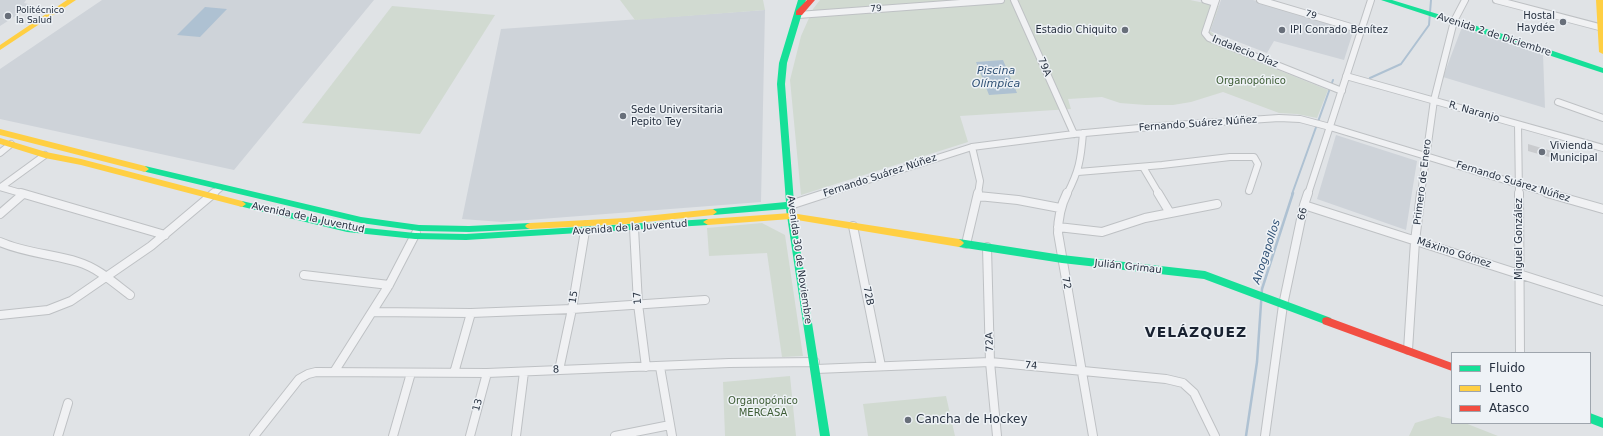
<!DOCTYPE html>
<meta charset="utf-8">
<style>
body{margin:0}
#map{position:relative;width:1603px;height:436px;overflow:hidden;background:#e0e3e6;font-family:"DejaVu Sans",sans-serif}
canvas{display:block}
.legend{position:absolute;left:1451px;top:352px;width:140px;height:72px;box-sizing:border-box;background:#eef2f6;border:1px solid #9ea5ad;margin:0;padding:5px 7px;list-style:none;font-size:12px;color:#273140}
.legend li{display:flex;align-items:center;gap:8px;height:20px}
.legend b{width:20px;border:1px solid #9ea5ad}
</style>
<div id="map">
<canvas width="1603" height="436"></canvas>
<ul class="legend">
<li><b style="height:5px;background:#16e098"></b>Fluido</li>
<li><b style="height:5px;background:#ffcf43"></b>Lento</li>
<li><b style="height:5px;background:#f24e42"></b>Atasco</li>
</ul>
</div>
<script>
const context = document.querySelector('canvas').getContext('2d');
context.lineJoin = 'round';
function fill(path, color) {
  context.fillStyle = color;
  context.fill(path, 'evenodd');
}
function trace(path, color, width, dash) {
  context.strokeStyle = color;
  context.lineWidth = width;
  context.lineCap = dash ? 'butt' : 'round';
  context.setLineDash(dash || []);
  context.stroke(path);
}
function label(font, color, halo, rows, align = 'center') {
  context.font = font + ' "DejaVu Sans",sans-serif';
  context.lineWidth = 3;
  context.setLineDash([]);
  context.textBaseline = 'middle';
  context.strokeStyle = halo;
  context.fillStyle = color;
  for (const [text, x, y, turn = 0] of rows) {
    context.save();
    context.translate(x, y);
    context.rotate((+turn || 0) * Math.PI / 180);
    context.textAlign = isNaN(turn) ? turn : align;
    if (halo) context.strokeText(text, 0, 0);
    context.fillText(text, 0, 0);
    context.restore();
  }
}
const built = new Path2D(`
 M0,0H26L24,3L33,5L0,26Z
 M102,0H374L234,170L0,119V69Z
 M1221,0H1253L1354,29L1344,60L1274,41L1267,53L1210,31Z
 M765,10L761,202L502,222L462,219L501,29Z
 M1462,27L1543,54L1545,108L1443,77Z
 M1336,135L1417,161L1406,230L1317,199Z`);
const green = new Path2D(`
 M620,0H763L765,10L635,20Z
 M820,0H1190L1219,6L1210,31L1236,53L1328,90L1317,118L1297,114L1279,113L1223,92L1191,102L1173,105H1146L1120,103L1102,97L1068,99L1071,109L960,116L968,142L801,195L790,80L801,36L813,9Z
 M392,6L495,15L420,134L302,123Z
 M762,223L785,235L803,356L782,357L767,253L709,256L707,228Z
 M790,376L796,436H725L723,382Z
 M946,396L955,436H868L863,404Z
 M1438,416L1452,419V423H1465L1498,436H1409L1415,423Z`);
const water = new Path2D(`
 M205,7L227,9L200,37L177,35Z
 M1003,60L1017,93L989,95L976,62Z`);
const streamFar1 = new Path2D(`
 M1370,78L1401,64L1429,25L1431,0
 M1292,194L1333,80`);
const stream = new Path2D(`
 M1246,436L1257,362L1262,289L1293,193`);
const building = new Path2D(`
 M1528,144L1555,152L1556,159L1528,151Z`);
const streetFar1 = new Path2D(`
 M1014,0L1074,134
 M1205,0L1215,3
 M1216,0L1205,33L1209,38L1342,91
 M1260,0L1361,30
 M1496,0L1603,28
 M798,15L1001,0
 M1346,76L1603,148
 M1558,102L1603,118
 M1518,125L1519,194
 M972,147L980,181L978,194
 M0,153L11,144
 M1143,167L1159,194
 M1078,172L1162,165L1230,157H1254L1258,164L1249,191
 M0,187L24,194
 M1,187L45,155
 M213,194L220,188
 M824,194L972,147L1074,134L1161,126L1279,118L1300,119L1330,127L1551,194
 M1067,194C1079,171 1081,159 1083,133
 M1308,194L1371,0
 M1421,194L1434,100L1454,21L1465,0`);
const street = new Path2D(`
 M21,193L165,235
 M1067,193C1060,207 1058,218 1058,233L1093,436
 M1158,193L1170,213
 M1519,193L1520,353
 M1547,193L1603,209
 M978,196L1018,200L1060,208
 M790,205L827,193
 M1304,205L1603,301
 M0,214L23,194
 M853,226L881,366
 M1058,227L1102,232L1145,218L1217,204
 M634,228L638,304L646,367
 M0,242C25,253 52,254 78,262C98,268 114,283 130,295
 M966,244L978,193
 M987,247L990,362L997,436
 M304,275L389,285
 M372,312L471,313L572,309L705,300
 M0,315L48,310L71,301L151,246L214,193
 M1408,350L1415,241L1421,193
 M660,367L672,436
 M816,369L990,362L1166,379L1183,383L1194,393L1215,436
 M559,370L572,309L586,225
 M334,372L389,285L416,233
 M454,373L471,313
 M58,436L68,403
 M254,436L299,379L308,374L316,372L487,373L729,363L815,362
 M393,436L411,373
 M470,436L487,373
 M516,436L524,372
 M615,436L670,425
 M1265,436L1283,305L1304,205L1308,193`);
const fast = new Path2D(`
 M798,0H806L787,63L785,84L795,216L830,436H820L786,209L713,215L709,212L713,209L786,202L777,84L779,63Z
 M1381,0H1392L1506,35L1603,68V73Z
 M145,166L361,217L419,225L469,226L530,223L533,224L535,226L533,228L530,229L469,232L419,231L361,223L142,171L141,169L142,167Z
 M242,201L347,226L415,233L466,234L708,219L713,222L708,225L466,240L415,239L347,232L239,206L238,204L239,202Z
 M959,239L1062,255L1205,271L1331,318L1332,321L1331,324L1327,325L1204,279L1062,263L959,247L956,245L954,243L956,241Z
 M1590,413L1603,418V428L1590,423Z`);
const slow = new Path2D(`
 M67,0H76L0,50V45Z
 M1596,0H1603V54L1599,52Z
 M0,129L145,166L149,169L145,172L0,135Z
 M0,138L46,152L81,159L242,201L246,204L242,207L81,165L45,158L0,144Z
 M713,209L717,212L713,215L626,224L530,229L527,228L525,226L527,224L530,223L626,218Z
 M791,213L959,239L962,241L964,243L962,245L959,247L791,219L708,225L703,222L708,219Z`);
const jam = new Path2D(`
 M807,0H815L802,15H796V11Z
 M1327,317L1452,363V371L1323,324L1322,321L1323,318Z`);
const markers = [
 [8,16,4,"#686f7a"],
 [1563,22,4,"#686f7a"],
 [1125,30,4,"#686f7a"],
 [1282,30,4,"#686f7a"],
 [623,116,4,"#686f7a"],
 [1542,152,4,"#686f7a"],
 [908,420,4,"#686f7a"]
];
const farStreetnames = [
 ["79",876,9,-4],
 ["79",1311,15,17]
];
const farPoinames = [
 ["Politécnico",16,11],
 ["la Salud",16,21]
];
const poiNames = [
 ["Hostal",1555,16,"right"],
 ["Haydée",1555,28,"right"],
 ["Estadio Chiquito",1117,30,"right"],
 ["IPI Conrado Benítez",1290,30],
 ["Sede Universitaria",631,110],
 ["Pepito Tey",631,122],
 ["Vivienda",1550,146],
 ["Municipal",1550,158]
];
const streetNames = [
 ["Avenida 2 de Diciembre",1494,35,18],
 ["Indalecio Díaz",1245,52,22],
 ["79A",1044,67,66],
 ["R. Naranjo",1474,112,16],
 ["Fernando Suárez Núñez",1198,124,-4],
 ["Fernando Suárez Núñez",880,176,-18],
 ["Primero de Enero",1423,182,-83],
 ["Fernando Suárez Núñez",1513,182,17],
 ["66",1303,214,-77],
 ["Avenida de la Juventud",308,218,12],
 ["Avenida de la Juventud",630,228,-4],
 ["Miguel González",1519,239,-90],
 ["Máximo Gómez",1454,253,18],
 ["Avenida 30 de Noviembre",799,260,82],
 ["Julián Grimau",1128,267,6],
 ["72",1066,283,80],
 ["72B",868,296,79],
 ["15",574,297,-81],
 ["17",638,298,-94],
 ["72A",990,342,-92],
 ["74",1031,366,5],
 ["8",556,370,-3],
 ["13",478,405,-75]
];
const parkNames = [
 ["Organopónico",1251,81],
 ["Organopónico",763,401],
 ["MERCASA",763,413]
];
const waterNames = [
 ["Piscina",996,71],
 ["Olímpica",996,84],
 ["Ahogapollos",1267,252,-72]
];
const nearPoinames = [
 ["Cancha de Hockey",916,420]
];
const districtNames = [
 ["VELÁZQUEZ",1196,333]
];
fill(built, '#ced3d9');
fill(green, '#d1dad1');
fill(water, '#aec1d2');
trace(streamFar1, '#aec1d2', 2);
trace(stream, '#aec1d2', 2.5);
fill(building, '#c9cbce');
trace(streetFar1, '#bec1c4', 8);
trace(street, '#bec1c4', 10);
trace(streetFar1, '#f0f1f3', 6);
trace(street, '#f0f1f3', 8);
fill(fast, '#16e098');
fill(slow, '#ffcf43');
fill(jam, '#f24e42');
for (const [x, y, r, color] of markers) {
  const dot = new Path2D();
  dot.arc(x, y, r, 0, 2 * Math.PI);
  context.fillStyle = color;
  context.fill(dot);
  trace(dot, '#eef2f6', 1.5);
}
label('9px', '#273140', '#eef2f6', farStreetnames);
label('9px', '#273140', '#eef2f6', farPoinames, 'left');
label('10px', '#273140', '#eef2f6', poiNames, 'left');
label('10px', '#273140', '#eef2f6', streetNames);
label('10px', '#3d5c34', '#eef2f6', parkNames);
label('italic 11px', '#305175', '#eef2f6', waterNames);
label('12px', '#273140', '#eef2f6', nearPoinames, 'left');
context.letterSpacing = '1px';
label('bold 14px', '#192231', '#eef2f6', districtNames);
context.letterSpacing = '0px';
</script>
